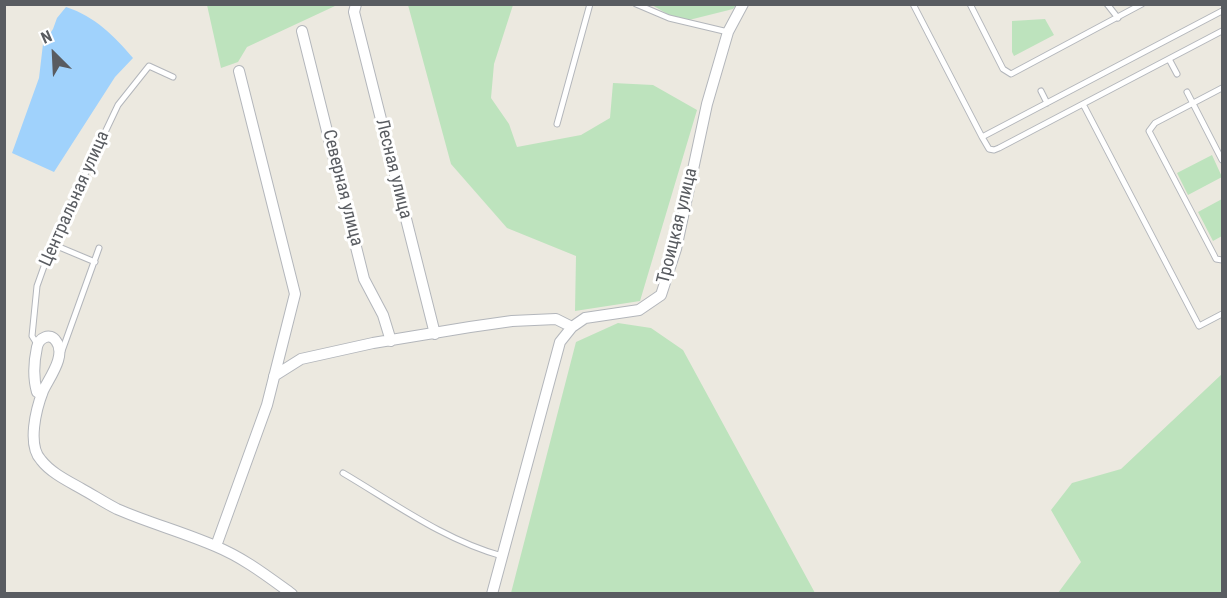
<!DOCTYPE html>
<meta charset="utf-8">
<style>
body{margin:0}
#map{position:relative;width:1227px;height:598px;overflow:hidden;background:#ece9e0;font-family:"Roboto Condensed",sans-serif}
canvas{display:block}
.frame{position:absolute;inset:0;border:6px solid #595c61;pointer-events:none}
.north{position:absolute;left:24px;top:24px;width:60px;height:60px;-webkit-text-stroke:4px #fff;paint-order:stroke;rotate:336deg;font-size:16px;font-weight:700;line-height:24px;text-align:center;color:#595c61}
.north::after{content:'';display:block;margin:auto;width:21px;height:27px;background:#595c61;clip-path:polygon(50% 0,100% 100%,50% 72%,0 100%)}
</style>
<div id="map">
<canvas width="1227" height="598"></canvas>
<div class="frame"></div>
<div class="north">N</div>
</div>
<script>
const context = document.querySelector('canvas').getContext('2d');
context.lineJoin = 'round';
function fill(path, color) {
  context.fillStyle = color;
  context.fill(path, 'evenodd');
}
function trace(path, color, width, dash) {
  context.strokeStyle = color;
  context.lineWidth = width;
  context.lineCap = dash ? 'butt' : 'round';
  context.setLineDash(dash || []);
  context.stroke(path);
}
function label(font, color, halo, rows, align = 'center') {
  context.font = font + ' "Roboto Condensed",sans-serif';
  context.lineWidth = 6;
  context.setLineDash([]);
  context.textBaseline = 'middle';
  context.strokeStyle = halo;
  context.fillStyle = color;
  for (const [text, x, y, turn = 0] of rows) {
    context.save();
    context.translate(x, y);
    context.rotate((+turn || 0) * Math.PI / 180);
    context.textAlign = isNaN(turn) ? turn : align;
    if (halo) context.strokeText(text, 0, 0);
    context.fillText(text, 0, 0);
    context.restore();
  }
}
const green = new Path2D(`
 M334,5L335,6L247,47L238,62L221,68L207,5Z
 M408,5H513L494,64L491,98L509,124L517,147L581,135L610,118L613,83L653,85L697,110L640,301L575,311L576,256L507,228L451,164Z
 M652,5H736L733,9L681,22Z
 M1045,19L1054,35L1014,56L1012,52V21Z
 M1212,155L1222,177L1188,195L1177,173Z
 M1222,199V236L1213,241L1198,212Z
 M618,323L651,328L683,350L815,593H511L576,342Z
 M1222,374V593H1058L1081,562L1051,510L1072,483L1121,469Z`);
const water = new Path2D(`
 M66,7C96,17 113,35 133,58L115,77L54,172L12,153L39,78L43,44L53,29L57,18Z`);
const lane = new Path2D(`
 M636,4L669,18L728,32
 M913,4L982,137L1222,11
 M970,4L1003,69L1011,74L1142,4
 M1107,4L1118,18
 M1169,59L1177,74
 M1222,88L1155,123L1149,131L1214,255L1216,259L1222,260
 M1041,91L1047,103
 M1187,92L1222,160
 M1083,104L1199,326L1222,314
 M557,124L590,4
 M982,137L989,149L994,150L999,148L1222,31
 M52,244L95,262
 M37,344L32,336L37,286L52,244L118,105L149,66L173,77
 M62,351L99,248
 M343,473C394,503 444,540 502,556`);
const street = new Path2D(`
 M356,4L354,12L435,334
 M302,31L364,279L383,315L391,341
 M274,376L301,359L373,343L470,327L512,321L556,319L572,327
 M42,394L37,392C33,378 34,361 37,347C39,338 50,332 56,341C67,355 49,378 43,391C36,409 27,445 41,460C51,473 68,481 82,489C93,495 105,503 117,509C149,523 183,532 215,546C244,558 267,576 292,594
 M216,546L267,405L295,294L239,71
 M492,594L560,342L572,327L585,318L639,310L661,295L676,249L707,104L728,32L743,4`);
const streetNames = [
 ["Лесная улица",393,169,76],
 ["Северная улица",342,188,76],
 ["Центральная улица",75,199,-66],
 ["Троицкая улица",678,226,-76]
];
fill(green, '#bde3bd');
fill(water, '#a0d2fc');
trace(lane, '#b3b6bb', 7);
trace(street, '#b3b6bb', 12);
trace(lane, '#fff', 5);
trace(street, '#fff', 10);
label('18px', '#595c61', '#fff', streetNames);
</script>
